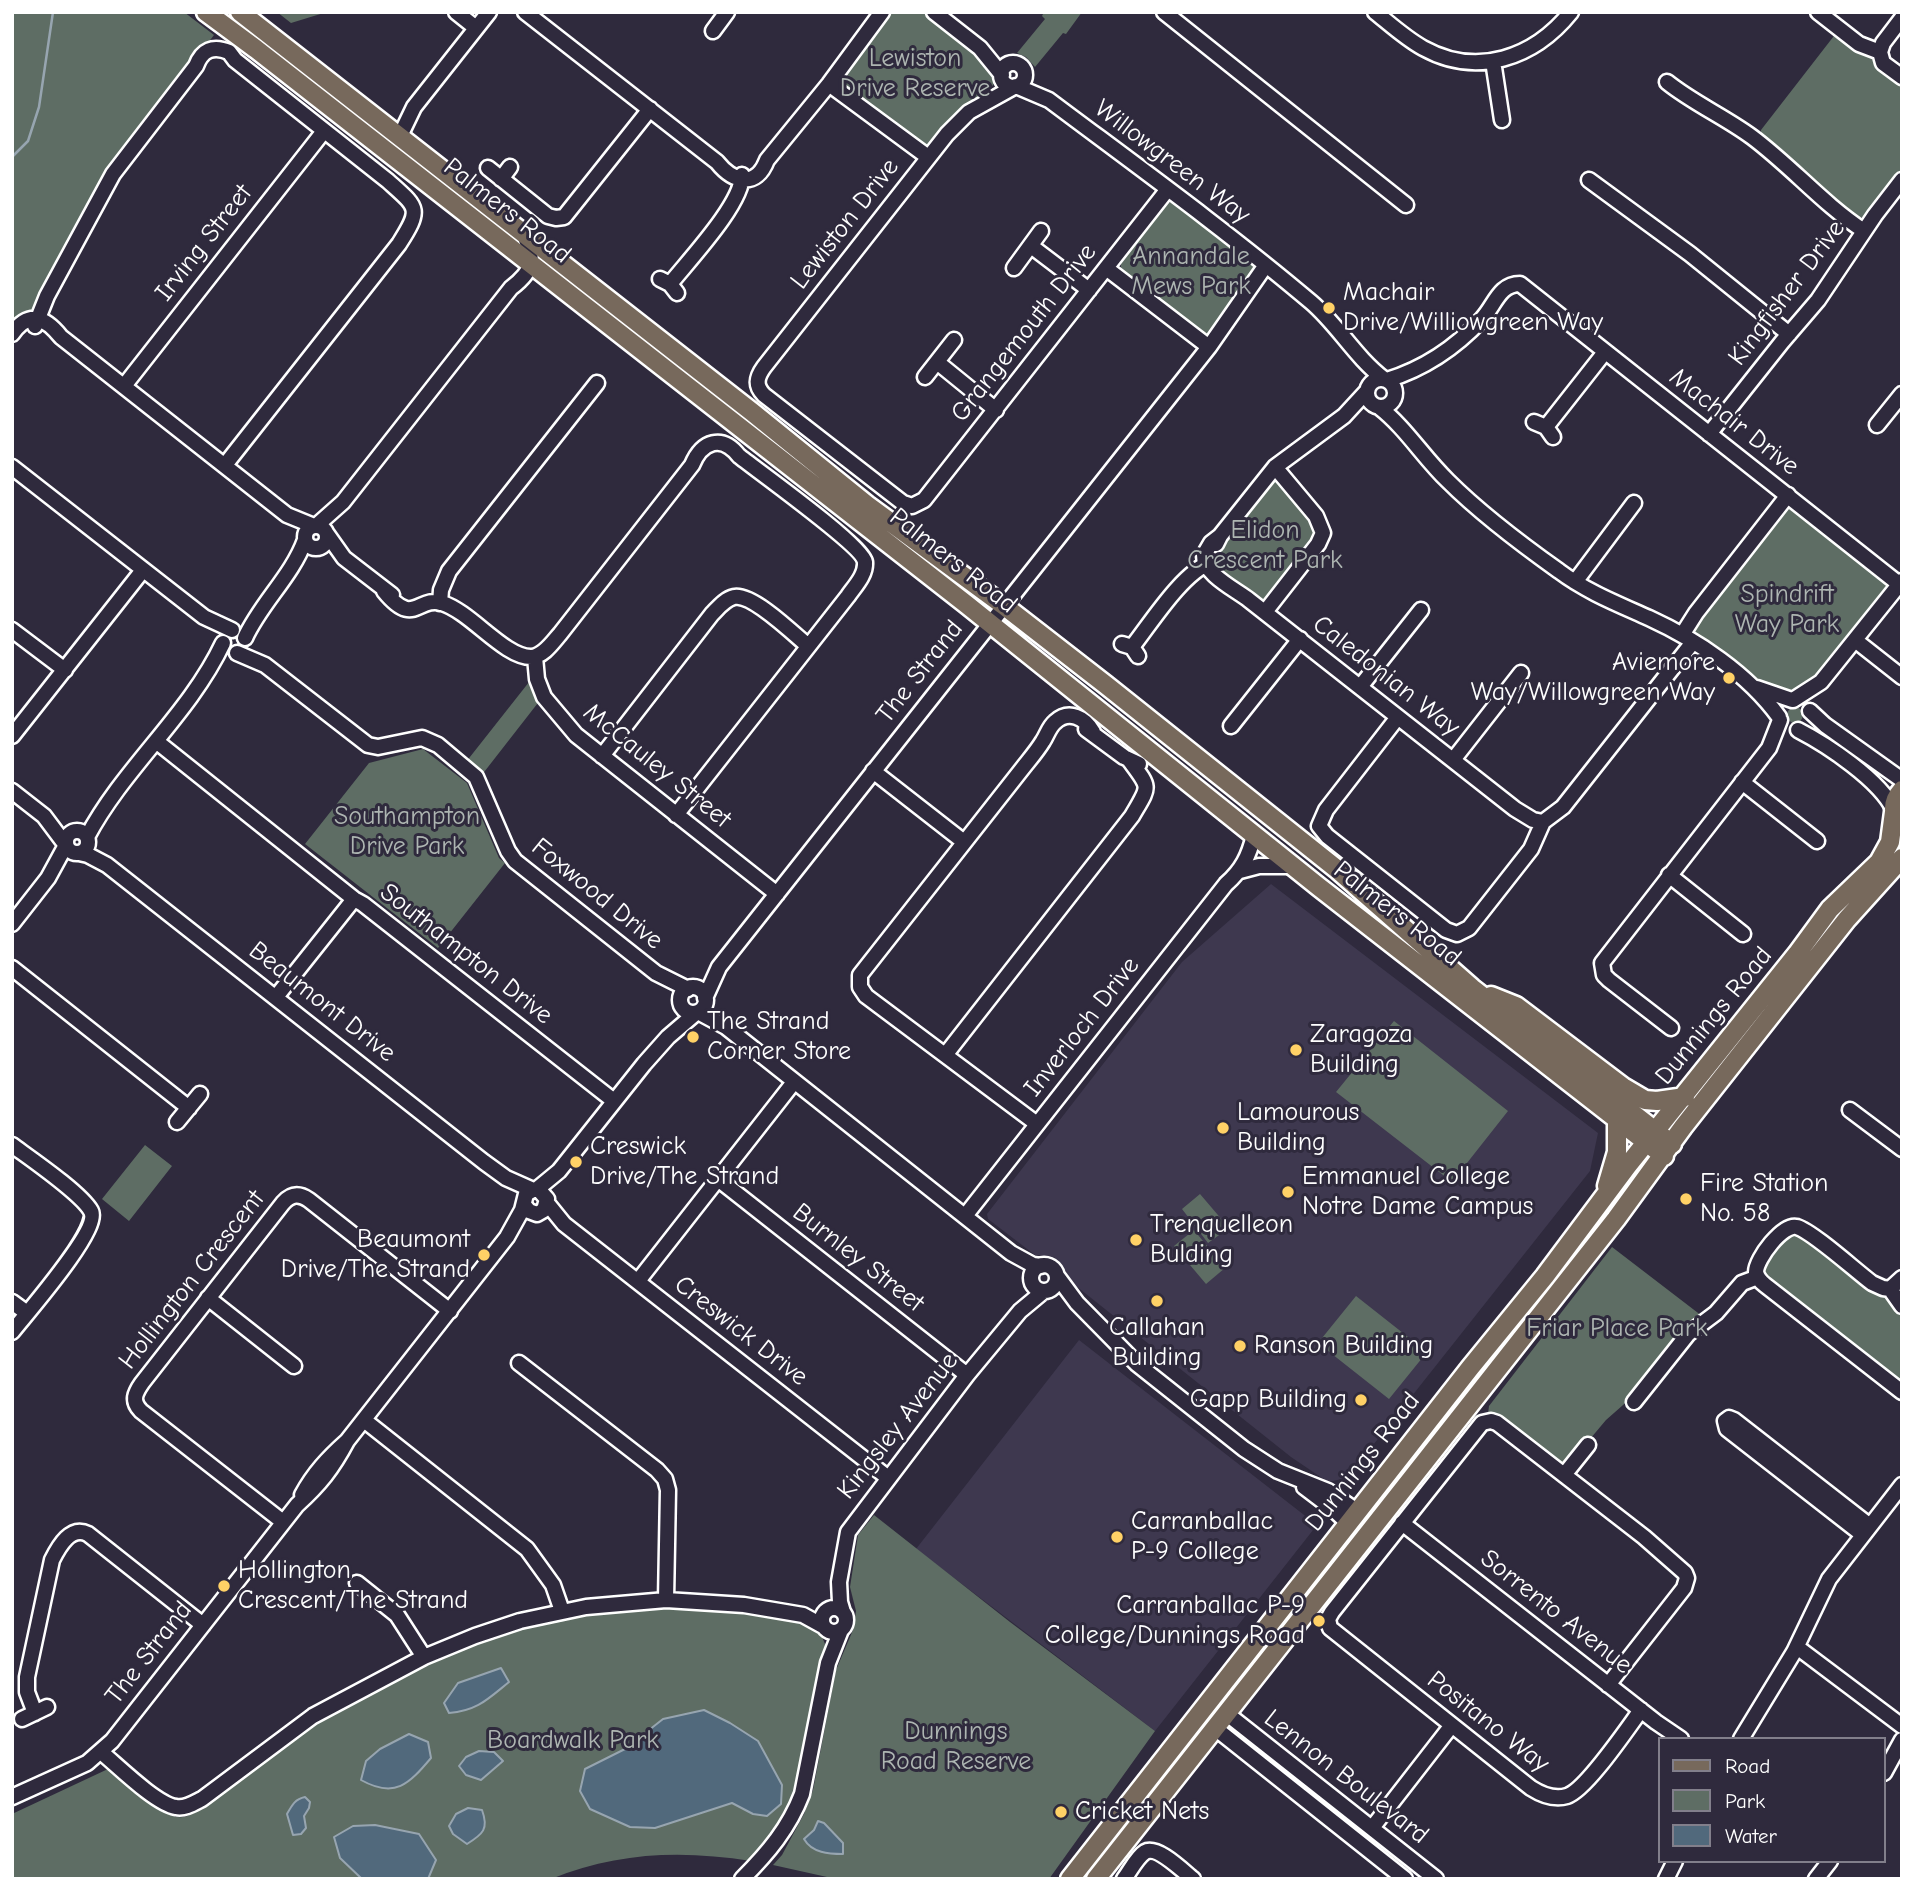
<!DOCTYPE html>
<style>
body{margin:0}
#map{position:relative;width:1914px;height:1891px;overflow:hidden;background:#2f2a3d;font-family:"Comic Neue",sans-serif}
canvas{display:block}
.frame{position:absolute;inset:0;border:14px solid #fff;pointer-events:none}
.legend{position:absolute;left:1658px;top:1737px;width:228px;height:126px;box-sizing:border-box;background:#2f2a3d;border:2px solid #827f8b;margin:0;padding:9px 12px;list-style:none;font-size:21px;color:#fff}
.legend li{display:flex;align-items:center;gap:14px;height:35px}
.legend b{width:35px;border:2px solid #827f8b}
</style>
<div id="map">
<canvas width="1914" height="1891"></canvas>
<div class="frame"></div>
<ul class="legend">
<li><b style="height:9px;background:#77695c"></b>Road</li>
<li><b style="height:19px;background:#5e6d64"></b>Park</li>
<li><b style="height:19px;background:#51697c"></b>Water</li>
</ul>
</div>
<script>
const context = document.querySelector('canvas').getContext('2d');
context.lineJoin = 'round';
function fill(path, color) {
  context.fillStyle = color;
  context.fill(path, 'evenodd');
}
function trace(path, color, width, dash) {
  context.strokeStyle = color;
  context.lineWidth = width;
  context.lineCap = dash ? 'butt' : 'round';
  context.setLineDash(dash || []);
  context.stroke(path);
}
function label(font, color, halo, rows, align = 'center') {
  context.font = font + ' "Comic Neue",sans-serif';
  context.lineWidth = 6;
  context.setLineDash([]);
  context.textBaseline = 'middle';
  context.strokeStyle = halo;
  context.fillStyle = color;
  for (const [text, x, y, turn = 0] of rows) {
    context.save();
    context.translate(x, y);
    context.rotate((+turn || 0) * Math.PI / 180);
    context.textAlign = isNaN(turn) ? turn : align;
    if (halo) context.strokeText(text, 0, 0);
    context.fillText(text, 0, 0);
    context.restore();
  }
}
const built = new Path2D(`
 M1271,884L1598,1133L1590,1171L1347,1478L1328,1482L1291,1457L1071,1282L1062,1264L1054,1257L1035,1255L988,1219L987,1214L1182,962Z
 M1079,1340L1317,1525L1155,1731L916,1549Z`);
const green = new Path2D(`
 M12,12H184L214,35L178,83L34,312L12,330Z
 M277,12H327L291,23Z
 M888,12H925L980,53L997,77C988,101 949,128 929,146L923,147L843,86L842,76Z
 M1044,12H1082L1066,34L1063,33L1035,67L1026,57L1017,53L1045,19L1042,16Z
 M1837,32L1872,57L1878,66L1902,85V171L1867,216L1855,219L1761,139V130Z
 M1172,202L1257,268L1209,334L1204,335L1122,275L1120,260L1163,204Z
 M1272,482H1278L1315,522L1319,534L1267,600H1261L1216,568L1214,554Z
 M1789,508H1792L1887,583L1885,592L1819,678L1794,695L1763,687L1696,635L1693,626L1786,509Z
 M533,677L541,699L481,776L466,762Z
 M1787 715a8 8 0 1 1 16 0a8 8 0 1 1-16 0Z
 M1817,724L1880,769L1873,779L1812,731Z
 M423,749L467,783L499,858L505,863L438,948L305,844L369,763Z
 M1394,1021L1508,1111L1452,1182L1336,1092Z
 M145,1145L172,1166L129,1221L102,1199Z
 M1642,1159L1649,1164L1617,1209L1606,1207Z
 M1200,1194L1229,1228L1208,1243L1182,1209Z
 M1597,1227L1600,1230L1460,1406L1424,1444L1371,1511L1368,1510L1569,1259Z
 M1194,1230L1225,1268L1206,1284L1174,1246Z
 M1790,1233L1801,1234L1876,1292L1889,1297L1902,1312V1386L1768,1282L1763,1273L1766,1258Z
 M1612,1247L1702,1316L1631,1398L1606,1420L1564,1470L1554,1462L1553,1456L1517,1428H1512L1488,1414L1489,1406Z
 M1356,1296L1427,1352L1389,1399L1318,1343Z
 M874,1515L1010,1622L1155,1731L1049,1879H836L773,1865L782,1855L804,1814L813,1790L836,1670L853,1630L856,1611L850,1587L858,1535Z
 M1329,1558L1337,1564L1310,1598L1277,1632L1222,1701L1218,1700Z
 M630,1608H733L809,1623L820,1632L825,1644V1656L794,1800L785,1821L751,1861C682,1850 617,1852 551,1879H12V1814L108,1769C121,1773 139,1787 150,1797C162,1809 173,1824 192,1814C203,1809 220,1790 231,1782L236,1783L309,1728L310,1724L349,1702L353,1704L406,1675V1671L451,1650L455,1652L513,1631L516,1627L549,1618Z
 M1204,1727L1205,1732L1089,1879H1078L1119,1834Z`);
const water = new Path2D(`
 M501,1668L509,1682C488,1699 477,1711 449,1713L444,1703L458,1683Z
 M704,1710L730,1723L758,1741L782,1785L781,1804L767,1816L753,1814L732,1803L655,1828L630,1827L590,1809L580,1791L585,1769L625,1749L663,1719Z
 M409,1734L428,1742L431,1758C409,1784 395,1799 361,1780L366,1761L380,1749Z
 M479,1751L494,1752L503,1761L481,1780L466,1775L459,1766L466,1757Z
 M305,1797L310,1802L309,1808L304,1816L306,1828L301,1834L293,1835L287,1814C292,1805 295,1799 305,1797Z
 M468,1808L482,1810C489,1829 483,1834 467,1844L453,1834L449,1826L456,1814Z
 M818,1821L824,1823L843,1843V1854C829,1854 812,1853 804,1839L814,1830Z
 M375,1825L419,1834L436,1860L428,1879H362L340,1858L334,1837L353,1826Z`);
const stream = new Path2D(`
 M12,157L28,141L39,107L53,12`);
const minor = new Path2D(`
 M456,12L476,28
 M525,12L717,162C733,182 756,189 767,160L829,84L882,12
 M934,12L980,48L1002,75
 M1164,12L1406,205
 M1375,12C1390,24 1405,38 1423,48C1477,78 1534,58 1571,12
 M1818,12L1859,44L1880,52L1883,63L1902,77
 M713,31L727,12
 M1880,52L1883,43L1902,18
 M1493,61L1502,120
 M1001 75a12 12 0 1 1 24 0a12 12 0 1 1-24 0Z
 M1667,82C1693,103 1725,117 1752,137C1792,167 1823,204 1864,231
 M829,84L928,157
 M1016,86L1049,100C1137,166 1227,231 1311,302C1338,325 1355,357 1384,379
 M1014,87L969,112L947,134L764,367C756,378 755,386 764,395L903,503L912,506L924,500L1168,189
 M400,136L414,107L489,12
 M488,168L548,216L556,218L564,217L650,109
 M501,179L510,167
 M1589,180L1690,254L1789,334
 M1031,246L1089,290
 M1014,268L1041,231
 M1106,268L1209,347
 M660,279L670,284L677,293
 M670,284C689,260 743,203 742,175
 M35,326L47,296L113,174L196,66C202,50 213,45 229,52L235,60L388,181C418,208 422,208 399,244L225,465
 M12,334C29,310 45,317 61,337L287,515L314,526
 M937,362L996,410
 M925,377L954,340
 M1367 393a14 14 0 1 1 28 0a14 14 0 1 1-28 0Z
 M1387,380C1423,369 1456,347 1482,319C1495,305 1499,284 1520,284L1899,584
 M124,386L324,131
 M1379,407C1406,428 1423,457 1448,481C1481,514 1521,544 1559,571C1587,592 1618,604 1649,618C1697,640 1748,674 1779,717
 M1534,422L1546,427L1553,437
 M1877,425L1902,394
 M1546,427L1605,352
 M1709,434L1782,342L1818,300L1875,215L1902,180
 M12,467L204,617L232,630
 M305 537a11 11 0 1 1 22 0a11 11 0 1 1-22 0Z
 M316,526L343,502L511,288C536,269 534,259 523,232
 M327,534L344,558L392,595
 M1220,536L1211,543L1204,555C1203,574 1235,589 1249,600L1515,809L1533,820L1543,822
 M1216,544L1220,536L1275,467L1344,416L1367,391
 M1575,582L1634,503
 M384,591C414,628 417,596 442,603C471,612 504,657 531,657C543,657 553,642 560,634L692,465C702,441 722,434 739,456C758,471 863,546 865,562C866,575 855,586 848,596L676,815
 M440,603L441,590L449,571L597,383
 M1265,612L1318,544L1323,533L1316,516L1275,467
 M12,630L65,670
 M1682,635L1696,613L1788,495
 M245,638C261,603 292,576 305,540
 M1855,640L1902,677
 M1122,644L1132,647L1138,656
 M1132,647C1151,623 1182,573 1211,562
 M237,653L265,665L368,745L378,747L422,738L438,745L476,777L508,851L515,861L656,973L688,989
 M535,657L537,679L544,697L576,735L777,894
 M1360,687L1421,610
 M1757,688L1792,700
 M1793,700L1821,682L1902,581
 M1810,711L1825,725L1902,780
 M1398,717L1326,810L1319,826L1327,836L1446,930L1457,934L1469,928L1531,849L1543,822
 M1231,726L1300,639
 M1086,729L1124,757L1139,764
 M1798,730C1827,745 1880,780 1894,810
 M12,736L143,570
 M156,741L354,899L363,904L614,1101
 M602,756L712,614C718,608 725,599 734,597C752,593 794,634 808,646
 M1453,760L1521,673
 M873,771L964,842
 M1742,782L1817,841
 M12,791L44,816L65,844
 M1543,822L1563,807L1693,642
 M66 842a11 11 0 1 1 22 0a11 11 0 1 1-22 0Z
 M87,837C124,767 189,715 223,643
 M79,853L88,855L107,865L484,1162L506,1178L533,1190
 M1240,871L1259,866H1293
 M1669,875L1743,934
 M12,924L48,878L66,845
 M12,968L189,1108
 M680 1000a13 13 0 1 1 26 0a13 13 0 1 1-26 0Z
 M276,997L354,899
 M705,998L719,967L1209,347L1266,265
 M698,1012L726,1027L1011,1253L1033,1265L1041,1266
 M1671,1028L1609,980L1604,975L1602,963L1769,748L1780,720
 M946,1054L1132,816C1150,785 1151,789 1130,761
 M1850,1110L1902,1149
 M177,1122L200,1094
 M1037,1124L866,996L860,987V975L1022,769C1029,760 1037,751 1043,741C1047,735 1049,727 1055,722C1069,709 1085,718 1093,732
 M12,1145C31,1159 81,1193 91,1211C101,1229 26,1314 12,1332
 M718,1179L967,1375
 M536,1190L559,1171L644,1064L668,1037L696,1013
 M547,1203L564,1224L887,1477
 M965,1216L1226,884C1242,870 1249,856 1254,835
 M1031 1278a13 13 0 1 1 26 0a13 13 0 1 1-26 0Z
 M1057,1276L1077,1303L1137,1364L1244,1449L1278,1471L1328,1491L1358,1512
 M638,1281L794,1082
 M1890,1289L1883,1288L1872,1283C1856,1271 1813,1232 1797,1227C1783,1223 1756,1259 1756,1272C1757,1278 1760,1281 1765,1285L1902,1392
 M1890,1289L1902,1306
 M1890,1289L1902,1278
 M208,1298L294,1366
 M12,1302L27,1313
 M519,1363L657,1470L665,1479L668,1490L666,1600
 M1634,1402L1688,1334L1716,1313L1742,1283L1758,1277
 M364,1420L527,1549L553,1585L562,1611
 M1564,1475L1588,1445
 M1304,1487L1333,1509L1349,1524
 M302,1495C314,1473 328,1458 347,1441L507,1237L522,1210L526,1194L533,1190H539L547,1199L544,1210L537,1214L529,1211L524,1205
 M283,1522L141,1411C131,1401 135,1393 142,1383L283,1203C291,1194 299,1193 309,1200L450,1311
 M1402,1523L1656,1722L1681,1739
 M1863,1535L1727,1429L1725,1421L1729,1418L1734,1420L1870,1526
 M357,1583L397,1615L424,1657
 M822 1620a12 12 0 1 1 24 0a12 12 0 1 1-24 0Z
 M843,1612L840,1602L839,1582L848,1532L967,1375L1020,1311L1044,1291
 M1797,1647L1902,1726
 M1608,1685L1684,1588L1687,1578L1685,1573L1644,1537L1497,1423L1491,1421L1482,1423L1332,1612L1328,1619L1330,1628L1531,1788C1542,1795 1554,1800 1567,1796C1586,1790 1627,1729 1641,1710
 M35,1713L27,1692V1677L52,1560C59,1546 71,1525 88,1534L203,1625
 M1226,1713L1436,1879
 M22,1719L47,1707
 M1215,1728L1405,1879
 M1741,1739L1794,1652L1829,1579L1902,1485
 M101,1752C118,1766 156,1804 176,1807C185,1809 194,1803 202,1799L313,1716L424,1657L475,1636L520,1621L586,1607L666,1600L744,1605L803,1615L823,1626
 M1884,1773L1902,1740
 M12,1797L87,1763L112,1741L297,1505C320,1484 332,1469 347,1441
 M1372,1828L1452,1725
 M742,1879C768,1853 789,1828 802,1794L828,1663L841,1630
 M1124,1879C1130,1871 1137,1857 1145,1852C1157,1845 1183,1871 1193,1879
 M1666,1879L1675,1861
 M1816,1879L1830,1861`);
const major = new Path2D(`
 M206,12L256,49L966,604L1319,887L1664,1156
 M240,12L752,412L867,505L1003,605L1106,685L1338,870L1472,988L1672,1144
 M1897,821C1892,810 1893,800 1902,790
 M1491,996L1516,1006L1623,1087L1645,1100L1657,1101L1685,1097
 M1607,1186L1617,1152V1121
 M1070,1879L1470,1368L1545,1276L1628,1165L1797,954L1830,909L1879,862L1890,842L1894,812
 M1096,1879L1616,1219L1683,1127L1847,919L1902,858`);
const markers = [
 [1329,308,7,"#ffd166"],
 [1729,678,7,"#ffd166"],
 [693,1037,7,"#ffd166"],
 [1296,1050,7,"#ffd166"],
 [1223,1128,7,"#ffd166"],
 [576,1162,7,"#ffd166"],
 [1288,1192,7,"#ffd166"],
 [1686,1199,7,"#ffd166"],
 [1136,1240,7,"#ffd166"],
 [484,1255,7,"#ffd166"],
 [1157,1301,7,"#ffd166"],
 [1240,1346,7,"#ffd166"],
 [1361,1400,7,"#ffd166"],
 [1117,1537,7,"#ffd166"],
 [224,1586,7,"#ffd166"],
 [1319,1621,7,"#ffd166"],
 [1061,1812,7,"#ffd166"]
];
const parkNames = [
 ["Lewiston",915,59],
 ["Drive Reserve",915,89],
 ["Annandale",1191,257],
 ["Mews Park",1191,287],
 ["Elidon",1265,531],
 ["Crescent Park",1265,561],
 ["Spindrift",1787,595],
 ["Way Park",1787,625],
 ["Southampton",407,817],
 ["Drive Park",407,847],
 ["Friar Place Park",1617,1329],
 ["Dunnings",956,1732],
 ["Road Reserve",956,1762],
 ["Boardwalk Park",573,1741]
];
const streetNames = [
 ["Willowgreen Way",1172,162,37],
 ["Palmers Road",507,211,38],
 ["Lewiston Drive",845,224,-52],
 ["Irving Street",204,243,-52],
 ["Kingfisher Drive",1787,293,-53],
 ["Grangemouth Drive",1024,333,-52],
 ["Machair Drive",1734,422,38],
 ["Palmers Road",953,561,38],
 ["The Strand",920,672,-52],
 ["Caledonian Way",1386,676,38],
 ["McCauley Street",657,766,39],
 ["Foxwood Drive",597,894,39],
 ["Palmers Road",1397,914,38],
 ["Southampton Drive",466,954,38],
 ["Beaumont Drive",322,1002,38],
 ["Dunnings Road",1714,1016,-51],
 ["Inverloch Drive",1082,1027,-52],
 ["Burnley Street",858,1258,38],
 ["Hollington Crescent",192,1280,-52],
 ["Creswick Drive",741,1331,38],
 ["Kingsley Avenue",898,1426,-52],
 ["Dunnings Road",1363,1462,-52],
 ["Sorrento Avenue",1556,1612,38],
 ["The Strand",149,1653,-52],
 ["Positano Way",1488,1722,38],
 ["Lennon Boulevard",1346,1777,38]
];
const poiNames = [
 ["Machair",1343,293],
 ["Drive/Williowgreen Way",1343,323],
 ["Aviemore",1715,663,"right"],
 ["Way/Willowgreen Way",1715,693,"right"],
 ["The Strand",707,1022],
 ["Corner Store",707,1052],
 ["Zaragoza",1310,1035],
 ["Building",1310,1065],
 ["Lamourous",1237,1113],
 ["Building",1237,1143],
 ["Creswick",590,1147],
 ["Drive/The Strand",590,1177],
 ["Emmanuel College",1302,1177],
 ["Notre Dame Campus",1302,1207],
 ["Fire Station",1700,1184],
 ["No. 58",1700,1214],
 ["Trenquelleon",1150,1225],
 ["Bulding",1150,1255],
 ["Beaumont",470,1240,"right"],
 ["Drive/The Strand",470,1270,"right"],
 ["Callahan",1157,1328,"center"],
 ["Building",1157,1358,"center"],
 ["Ranson Building",1254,1346],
 ["Gapp Building",1347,1400,"right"],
 ["Carranballac",1131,1522],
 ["P-9 College",1131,1552],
 ["Hollington",238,1571],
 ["Crescent/The Strand",238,1601],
 ["Carranballac P-9",1305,1606,"right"],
 ["College/Dunnings Road",1305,1636,"right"],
 ["Cricket Nets",1075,1812]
];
fill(built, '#3e384f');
fill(green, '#5e6d64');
fill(water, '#51697c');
trace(water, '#97a5b0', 2);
trace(stream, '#97a5b0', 2.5);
trace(minor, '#fff', 19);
trace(major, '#fff', 23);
trace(minor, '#2f2a3d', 14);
trace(major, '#77695c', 18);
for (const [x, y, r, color] of markers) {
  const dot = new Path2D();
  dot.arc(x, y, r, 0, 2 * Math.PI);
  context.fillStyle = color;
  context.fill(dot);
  trace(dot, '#2f2a3d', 2.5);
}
label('26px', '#aeb6b2', '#2f2a3d', parkNames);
label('26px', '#fff', '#2f2a3d', streetNames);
label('26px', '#fff', '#2f2a3d', poiNames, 'left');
</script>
